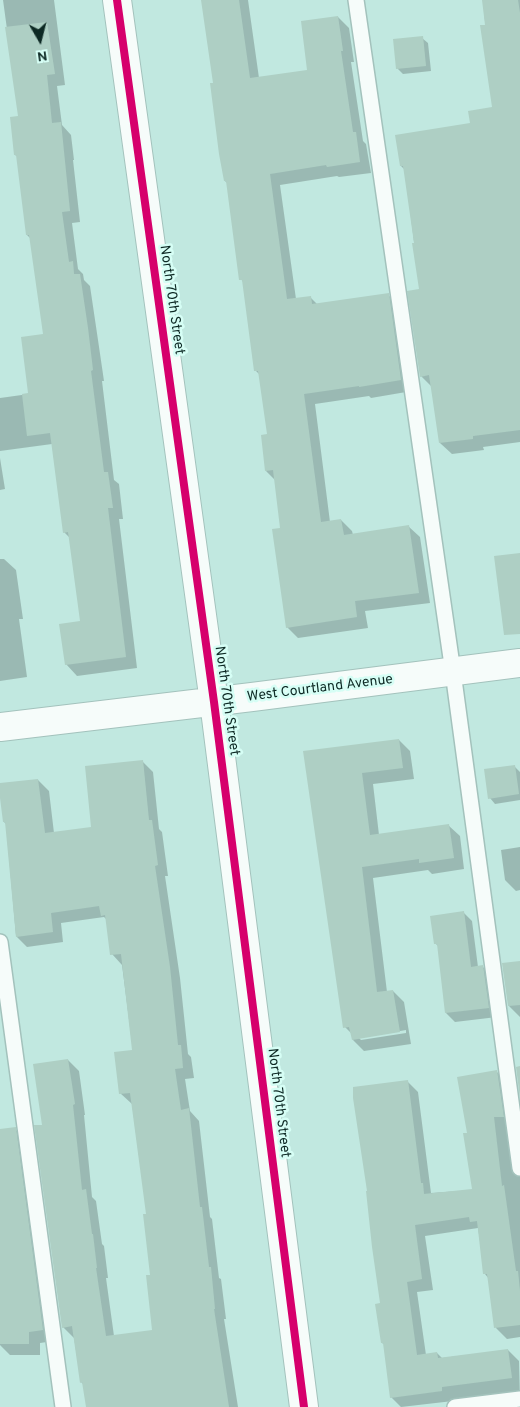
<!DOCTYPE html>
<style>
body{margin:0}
#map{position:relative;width:520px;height:1407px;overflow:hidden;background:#c1e8e0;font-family:Overpass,sans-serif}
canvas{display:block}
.north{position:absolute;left:15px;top:15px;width:50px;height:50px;-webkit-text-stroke:4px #d6fef5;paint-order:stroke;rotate:172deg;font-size:14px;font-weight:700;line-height:20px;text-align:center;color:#0d2924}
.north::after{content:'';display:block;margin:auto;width:18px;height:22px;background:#0d2924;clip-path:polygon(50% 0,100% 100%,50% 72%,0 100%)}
</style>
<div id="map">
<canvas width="520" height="1407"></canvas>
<div class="north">N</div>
</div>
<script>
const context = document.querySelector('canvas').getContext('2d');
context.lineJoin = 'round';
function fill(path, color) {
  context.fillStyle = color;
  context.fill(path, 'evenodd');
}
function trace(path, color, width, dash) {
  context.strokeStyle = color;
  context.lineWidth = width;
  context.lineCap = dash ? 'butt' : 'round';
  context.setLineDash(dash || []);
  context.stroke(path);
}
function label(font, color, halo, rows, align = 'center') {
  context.font = font + ' Overpass,sans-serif';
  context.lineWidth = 5;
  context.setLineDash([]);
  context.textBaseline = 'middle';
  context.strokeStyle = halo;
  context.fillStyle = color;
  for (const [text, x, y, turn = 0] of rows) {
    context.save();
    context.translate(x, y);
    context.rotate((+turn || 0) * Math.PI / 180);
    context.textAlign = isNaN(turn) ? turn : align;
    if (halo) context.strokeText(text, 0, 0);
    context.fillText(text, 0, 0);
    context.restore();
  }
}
const shadow = new Path2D(`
 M3,0H54L65,85L57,86L62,125L71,135L74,160H73L80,222L72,223L78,269L83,274L84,280L90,286L98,340L104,381H102L114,480L119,484L123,519H119L137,668L77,676L66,664L82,622L71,539L64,532L52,444L0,451V398L29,394L45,335L31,239L27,235L18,157L15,155L19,117Z
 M202,0H248L259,78L309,71L338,17L349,28L354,62H351L363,141L366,144L371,173L339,177L337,176L280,185L296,299L310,297L318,305L388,295L400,306L412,391L371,398L369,396L315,404L330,522L341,520L352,531L353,535L408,526L420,537L430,603L365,611L368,628L298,638L287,627L282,529L275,480L266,471L262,436L269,435L260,375L256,371L243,282L241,279L227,183L225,181L214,84Z
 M483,0H520V442L483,447L484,450L452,454L440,443L432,387L421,376L420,290L405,170L401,166L471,124L493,109Z
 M422,38L428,43L431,71L403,74L397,68Z
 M0,458L5,489L0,490Z
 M0,559H4L16,570L23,619H19L27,677L0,681Z
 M399,740L410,751L414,779L373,784L379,835L448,825L460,836L464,869L432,874L428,870L373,878L387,992L393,991L404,1002L411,1044L364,1051L353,1040L352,1034L345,1027L304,752ZM406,1030V1033L361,1040L359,1038Z
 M142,761L153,772L159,829L162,832L168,876H165L180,978L188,1054L191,1057L194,1078L185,1079L190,1111L199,1121L210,1217L212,1219L219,1278L221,1279L226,1319H224L238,1407H87L84,1385L81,1382L74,1338L63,1327L43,1126L68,1060L79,1071L85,1115H84L92,1197L96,1201L102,1244L104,1246L108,1278H106L114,1336L154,1331L152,1276L147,1215L132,1104L120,1093L133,1051L122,965L112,954L107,920L104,917L61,923L63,942L27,947L16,936L6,824L4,822L0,784L38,780L49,791L54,833L92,828Z
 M514,766L520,772V800L495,804L490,798Z
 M520,847V890L516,891L505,880L501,850Z
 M463,912L472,921L478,967H483L491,975L497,1017L455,1022L446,1013L438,946L436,944Z
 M520,962V1017L509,1006Z
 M497,1072L508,1083L520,1172V1337L507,1339L496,1328L489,1279L485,1274L478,1228L425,1236L433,1290L417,1292L426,1355L437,1353L442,1358L508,1350L519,1361L520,1402L453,1401L401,1407L391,1397L385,1345L382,1343V1304L407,1081L418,1092L431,1193L473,1190L469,1134Z
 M15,1129L26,1140L54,1341L40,1343V1355H10L0,1345V1130Z`);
const building = new Path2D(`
 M201,0H239L250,78L307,70L301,21L338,16L343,51H341L353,132H356L360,162L327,167L326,165L270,174L287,299L311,296L312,304L389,293L401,380L359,387V386L304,394L321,522L341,519L344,535L409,525L419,593L355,601L357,617L286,628L272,529L280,528L273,470L265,471L261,435L267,434L258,371H254L242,280H239L226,181H224L219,154L210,83H213Z
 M482,0H518L520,13V430L473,436V439L439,443L429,375L420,377L407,291L419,289L412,243H414L403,166H400L395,135L470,123L468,111L492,107L480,25H485Z
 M47,22L55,74L47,75L52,123L61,122L70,211L62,212L69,262L73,261L74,274H80L88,328L93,370L91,371L104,472H108L113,508H108L126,657L65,665L59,624L80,621L68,532L63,533L50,433L27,436L22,394L28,393L21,337L43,334L29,235H26L16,155H14L10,117L18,116L5,27Z
 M423,36L426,66L396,69L393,39Z
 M520,553V634L504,635L494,556Z
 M399,739L403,768L362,773L370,835L449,824L454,858L419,863V859L362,867L377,992L393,990L400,1032L352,1040L349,1027L343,1028L303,751Z
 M143,760L149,820H152L158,865L155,866L170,967L178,1045H181L183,1068L175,1069L181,1110L189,1108L200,1207H202L209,1267H211L215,1309H214L229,1407H86L82,1382L80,1383L72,1326L62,1328L34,1125H42L33,1064L68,1059L75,1104L73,1105L82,1190L86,1189L92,1234H93L97,1268H96L106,1336L152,1330L146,1275H150L143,1214H146L130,1093L119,1094L114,1052L132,1050L121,954L110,955L105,915L101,916L99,906L51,913L53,932L16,937L5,822H3L0,798V783L38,779L45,833L91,827L85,766Z
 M515,765L519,794L488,799L484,769Z
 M464,911L471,967L483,965L489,1008L445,1013L437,944H434L430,916Z
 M520,961V1005L508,1006L502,963Z
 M520,1066V1098L516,1067Z
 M497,1070L504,1117H494L502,1186L504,1185L516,1271H518L520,1291V1325L494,1328L487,1274H483L477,1221L470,1222L469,1217L415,1225L422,1279L407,1282L417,1355L437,1352L438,1358L508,1349L512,1378L442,1387V1391L390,1398L383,1343H381L375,1304L380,1303L372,1247L366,1191H367L353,1098V1087L408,1080L421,1183H423L424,1194L472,1189L463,1133H467L457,1077Z
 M16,1127L43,1330L29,1332V1344H0V1129Z`);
const lane = new Path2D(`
 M356,0L453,672L520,1168
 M0,942L63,1407
 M455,1407L520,1399`);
const street = new Path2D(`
 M117,0L214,702L304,1407
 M0,727L252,697L520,663`);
const cycleway = new Path2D(`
 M117,0L214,702L304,1407`);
const streetNames = [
 ["North 70th Street",171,300,82],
 ["West Courtland Avenue",320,689,-7],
 ["North 70th Street",226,701,82],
 ["North 70th Street",278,1103,83]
];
fill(shadow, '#0003');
fill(building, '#aecfc4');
trace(lane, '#a3c2bc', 18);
trace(street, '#a3c2bc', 30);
trace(lane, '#f6fcfa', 15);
trace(street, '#f6fcfa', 28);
trace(cycleway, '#d6006c', 8);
label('14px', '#0d2924', '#d6fef5', streetNames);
</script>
